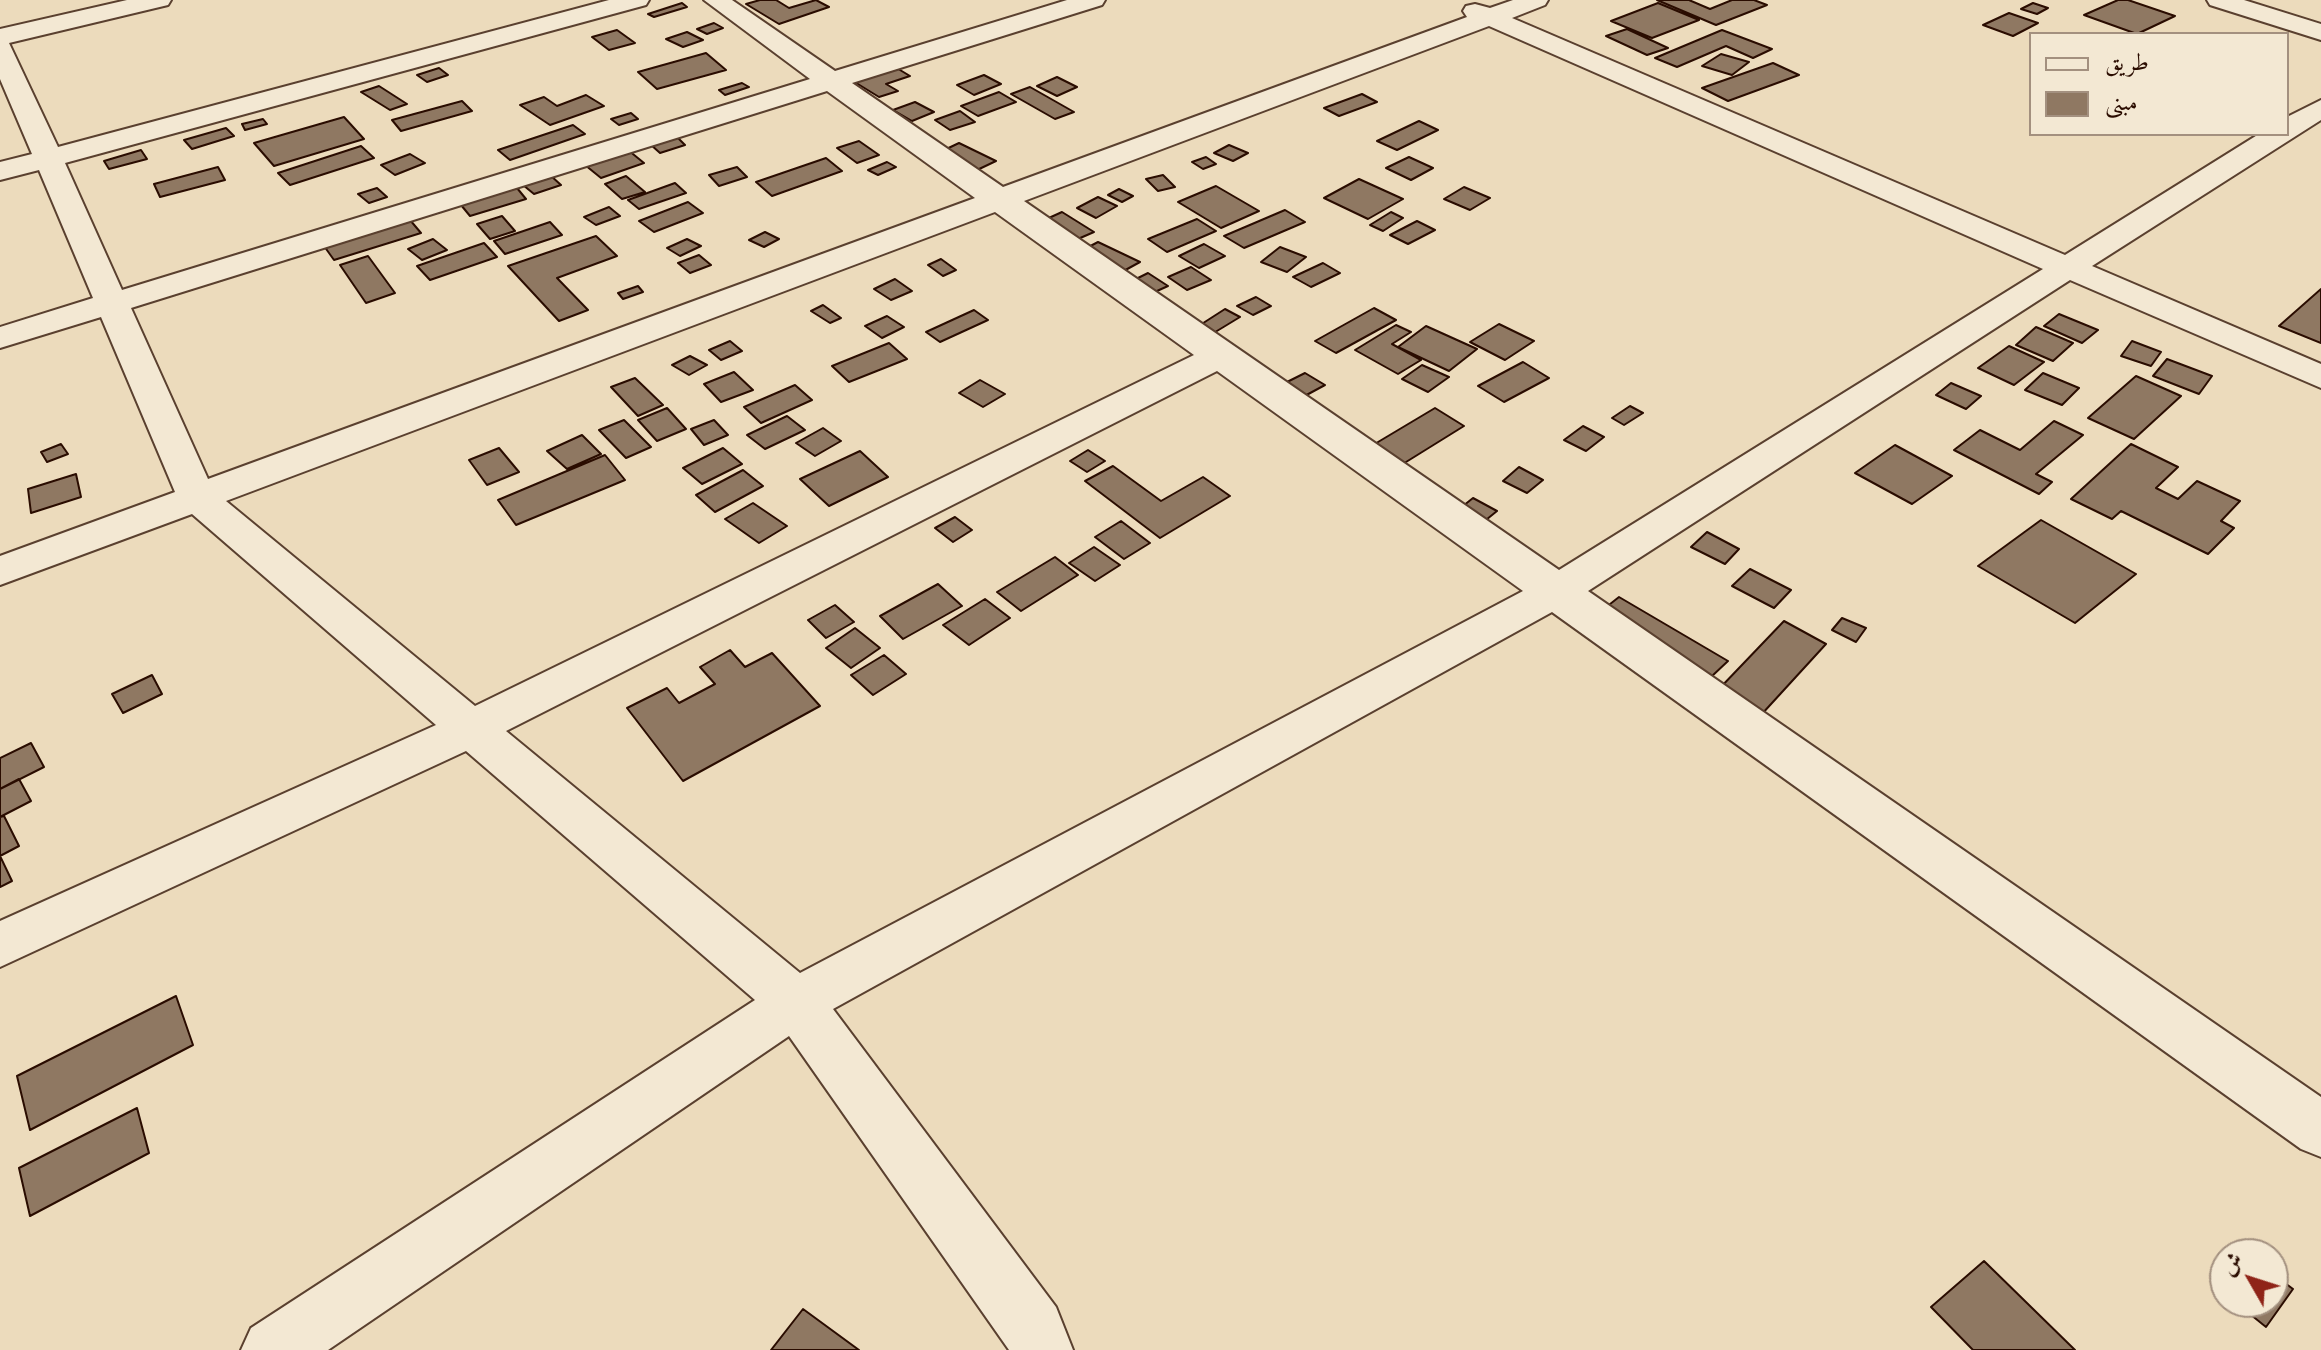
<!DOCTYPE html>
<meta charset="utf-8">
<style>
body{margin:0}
#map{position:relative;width:2321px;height:1350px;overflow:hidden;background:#ecdbbc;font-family:Cardo,Amiri,serif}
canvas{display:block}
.legend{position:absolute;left:2029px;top:32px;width:260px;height:104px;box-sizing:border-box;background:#f3e8d3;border:2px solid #a3907f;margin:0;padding:10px 14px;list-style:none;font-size:24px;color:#2a0c00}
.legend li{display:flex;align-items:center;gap:16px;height:40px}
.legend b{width:40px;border:2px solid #a3907f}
.north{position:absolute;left:2209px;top:1238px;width:80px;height:80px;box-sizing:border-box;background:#f3e8d3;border:2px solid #a3907f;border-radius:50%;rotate:309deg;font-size:22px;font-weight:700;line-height:32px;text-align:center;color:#2a0c00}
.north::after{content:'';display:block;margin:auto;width:28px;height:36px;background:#8f2418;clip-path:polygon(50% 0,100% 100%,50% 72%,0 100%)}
</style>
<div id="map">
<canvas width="2321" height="1350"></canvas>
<ul class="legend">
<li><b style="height:10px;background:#f3e8d3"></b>طريق</li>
<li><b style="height:22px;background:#8f7862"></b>مبنى</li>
</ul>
<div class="north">ش</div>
</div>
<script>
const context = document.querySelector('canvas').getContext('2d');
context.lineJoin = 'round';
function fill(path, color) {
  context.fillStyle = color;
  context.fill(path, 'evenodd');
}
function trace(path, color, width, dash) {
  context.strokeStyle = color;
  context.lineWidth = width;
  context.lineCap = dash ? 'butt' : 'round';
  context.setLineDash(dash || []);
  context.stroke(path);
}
const building = new Path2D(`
 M760,0H776L789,8L816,0L829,7L779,24L746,4Z
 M1657,0H1689L1710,9L1732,0H1754L1767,5L1716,25Z
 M2118,0H2128L2175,16L2137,34L2084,15Z
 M682,3L687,7L654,17L648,14Z
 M1658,3L1699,20L1652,38L1611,21Z
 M2033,3L2048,8L2037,14L2021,9Z
 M2009,13L2038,23L2013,36L1983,25Z
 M714,23L723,28L707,34L697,29Z
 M1627,29L1668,48L1647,55L1606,36Z
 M617,30L635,43L609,50L592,37Z
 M1722,30L1772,49L1753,58L1726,46L1677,67L1655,58Z
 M687,32L703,40L683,47L666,39Z
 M706,53L726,70L657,89L638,72Z
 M1721,54L1749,62L1732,75L1702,66Z
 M1773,63L1799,75L1728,101L1702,88Z
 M895,67L910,76L886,84L898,91L879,97L853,81Z
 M439,68L448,75L427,82L417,75Z
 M984,75L1001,84L974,95L957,85Z
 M1057,77L1077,87L1057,96L1037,86Z
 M742,83L749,87L725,95L719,90Z
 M379,86L407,104L390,110L361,92Z
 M1030,87L1074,112L1055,119L1011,94Z
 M999,92L1016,102L978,116L961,106Z
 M1362,94L1377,102L1339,116L1324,108Z
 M586,95L604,106L550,125L520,105L544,97L557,106Z
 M462,101L472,111L401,131L392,120Z
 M915,102L934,112L912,121L893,110Z
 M960,111L975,122L950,130L935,120Z
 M631,113L638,119L619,125L611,119Z
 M344,117L364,139L274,166L254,143Z
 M263,119L267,124L245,130L242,124Z
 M1419,121L1438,130L1397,150L1377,141Z
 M573,125L585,134L510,160L498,150Z
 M226,128L234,136L192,149L184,140Z
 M676,136L685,145L660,153L650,144Z
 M859,141L879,155L857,163L837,148Z
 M959,143L996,161L975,171L938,153Z
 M1229,145L1248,153L1233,161L1214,153Z
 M361,146L374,158L290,185L278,173Z
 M141,150L147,159L109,169L104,161Z
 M628,150L644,163L601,178L585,165Z
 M410,154L425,163L395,175L381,165Z
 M1206,157L1216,164L1203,169L1192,162Z
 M1409,157L1433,168L1411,180L1386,168Z
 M826,158L842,171L772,196L756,182Z
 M887,162L896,167L878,175L868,170Z
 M218,167L225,180L160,197L154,184Z
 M737,167L747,177L719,186L709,175Z
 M550,175L561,185L534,194L523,185Z
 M1163,175L1175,187L1158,191L1146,179Z
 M626,176L645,192L622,199L605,184Z
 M1359,179L1403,199L1368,219L1324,198Z
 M675,183L686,193L639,209L628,200Z
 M1216,186L1259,211L1221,228L1178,202Z
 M1464,187L1490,198L1470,210L1444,199Z
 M377,188L387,197L369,203L358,194Z
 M517,188L526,199L470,216L461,205Z
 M1119,189L1133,196L1122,202L1108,195Z
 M1098,197L1117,206L1096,218L1077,208Z
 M688,202L703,213L654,232L639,221Z
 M609,207L620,216L596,225L584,217Z
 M1285,210L1305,222L1244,248L1224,236Z
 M1062,212L1094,232L1071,242L1040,222Z
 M1391,212L1403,218L1383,231L1370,225Z
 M502,216L515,231L490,239L477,224Z
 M1197,219L1216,231L1167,252L1148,239Z
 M410,220L421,233L334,260L324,246Z
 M1417,221L1435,230L1408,244L1390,235Z
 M550,222L562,235L505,254L494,241Z
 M765,232L779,239L764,247L749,240Z
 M596,236L617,256L557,278L588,310L559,321L508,266Z
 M433,239L447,250L422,260L408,249Z
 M687,239L701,246L680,256L667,248Z
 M1098,242L1140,262L1120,273L1079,252Z
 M484,243L497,257L430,280L417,266Z
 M1204,244L1225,256L1199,268L1179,256Z
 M1280,247L1306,257L1287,272L1261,262Z
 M699,255L711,265L690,273L678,263Z
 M368,256L395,293L366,303L340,265Z
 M941,259L956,270L943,276L928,265Z
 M1323,263L1340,273L1311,287L1293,277Z
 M1191,267L1211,280L1187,290L1168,277Z
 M1148,273L1168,286L1146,296L1126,284Z
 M895,279L912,291L891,300L874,289Z
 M638,286L643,292L623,299L618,293Z
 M2321,289V343L2279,326Z
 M1256,297L1271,306L1253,315L1237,306Z
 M823,305L841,318L830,323L811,311Z
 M1374,308L1396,320L1336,353L1315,341Z
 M1225,309L1240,317L1212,334L1197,327Z
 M974,310L988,320L940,342L926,332Z
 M2059,314L2098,330L2082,343L2044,326Z
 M887,316L904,327L882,338L865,326Z
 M1499,324L1534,341L1505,360L1470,342Z
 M1396,325L1411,332L1392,344L1421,360L1398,374L1355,350Z
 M1426,326L1477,349L1449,371L1398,347Z
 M2036,327L2073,343L2053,361L2016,345Z
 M730,341L742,351L721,360L709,350Z
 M2132,341L2161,352L2151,366L2121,356Z
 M889,343L907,359L849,382L832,366Z
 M2009,346L2044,362L2014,385L1978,368Z
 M690,356L707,365L689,375L672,365Z
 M2167,359L2212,376L2199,394L2153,376Z
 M1523,362L1549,378L1504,402L1478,386Z
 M1422,365L1449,377L1428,392L1402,379Z
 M734,372L753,390L721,402L704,384Z
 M1305,373L1325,385L1301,398L1281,385Z
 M2043,373L2079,388L2062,405L2025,390Z
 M2136,376L2181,396L2134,439L2088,418Z
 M635,378L663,405L638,416L611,387Z
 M980,380L1005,394L983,407L959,393Z
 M1951,383L1981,396L1966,409L1936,395Z
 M795,385L812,400L761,423L744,407Z
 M1630,406L1643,413L1624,425L1612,418Z
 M667,408L686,429L657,441L638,420Z
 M1435,408L1464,426L1398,467L1368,448Z
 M787,416L805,430L765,449L747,435Z
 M624,420L651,447L626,458L599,430Z
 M714,420L728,435L704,445L691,429Z
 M2054,421L2083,435L2036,474L2052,482L2039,494L1954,450L1980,430L2020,450Z
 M1583,426L1604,437L1586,451L1564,440Z
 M823,428L841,441L815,456L796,443Z
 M582,435L601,454L567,469L547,451Z
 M61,444L68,454L47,462L41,452Z
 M2131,444L2178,467L2156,488L2178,499L2197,481L2240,501L2221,521L2234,528L2208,554L2121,511L2112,519L2071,499Z
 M1895,445L1952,476L1912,504L1855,473Z
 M499,448L519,472L487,485L469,460Z
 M723,448L742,464L702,484L683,468Z
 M1088,450L1105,461L1087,472L1070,461Z
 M860,451L888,477L829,506L800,479Z
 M605,455L625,480L516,525L498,500Z
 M1113,466L1161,501L1203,477L1230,496L1160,538L1085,481Z
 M1519,467L1543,480L1527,493L1503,481Z
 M743,470L763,486L715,512L696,495Z
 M76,474L81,497L31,513L28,489Z
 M1473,498L1497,511L1481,524L1458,510Z
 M753,503L787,526L759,543L725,519Z
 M955,517L972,530L953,542L935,528Z
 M2041,520L2136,574L2075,623L1978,566Z
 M1121,521L1150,543L1124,559L1095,537Z
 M1707,532L1739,549L1725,564L1691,547Z
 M1094,547L1120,565L1095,581L1069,563Z
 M1055,557L1078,575L1021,611L997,592Z
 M1750,569L1791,590L1774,608L1732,586Z
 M938,584L962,606L903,639L880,616Z
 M1619,597L1728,661L1711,677L1600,612Z
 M985,599L1010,618L969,645L943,625Z
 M835,605L854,622L826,638L808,620Z
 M1842,618L1866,628L1856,642L1832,630Z
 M1784,621L1826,644L1761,715L1718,690Z
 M855,628L880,648L851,668L826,648Z
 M730,650L745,667L772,653L820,706L683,781L627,708L667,688L679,703L715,684L700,667Z
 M884,655L906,674L873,695L851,675Z
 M152,675L162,694L123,713L112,694Z
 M31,743L44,767L0,789V758Z
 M19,779L31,801L0,817V789Z
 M4,816L19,846L0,856V817Z
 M0,856L12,881L0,887Z
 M176,996L193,1045L30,1130L17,1076Z
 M137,1108L149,1153L30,1216L19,1168Z
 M1984,1261L2075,1350H1973L1931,1307Z
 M2273,1274L2293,1289L2266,1327L2235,1302H2273Z
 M803,1309L859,1350H771Z`);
const street = new Path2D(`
 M127,0H171L168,5L9,43L58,147L609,0H649L646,5L65,163L122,290L810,79L704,0H732L835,71L1067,0H1105L1102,5L852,83L1003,187L1467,17L1463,11L1466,6L1475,4L1490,8L1513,0H1548L1545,5L1512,18L2065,255L2259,134H2287V117L2321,100V120L2092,266L2321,364V388L2070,280L1588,591L2321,1097V1157L2301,1149L1552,612L833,1009L1056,1307L1073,1350H1009L789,1036L328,1350H241L251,1328L755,1000L466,751L0,967V921L436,725L192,514L0,585V556L175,492L101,317L0,348V327L93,298L39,170L0,180V162L32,154L0,79V29ZM1489,26L2043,269L1559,570L1024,201ZM827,91L975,198L208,479L131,308ZM995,212L1194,355L475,706L226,501ZM1217,371L1523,591L800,973L506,731Z
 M2207,0H2244L2321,24V40L2210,5Z`);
fill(building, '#8f7862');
trace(building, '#2a0c00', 2);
trace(street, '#5a402f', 4);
fill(street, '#f3e8d3');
</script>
